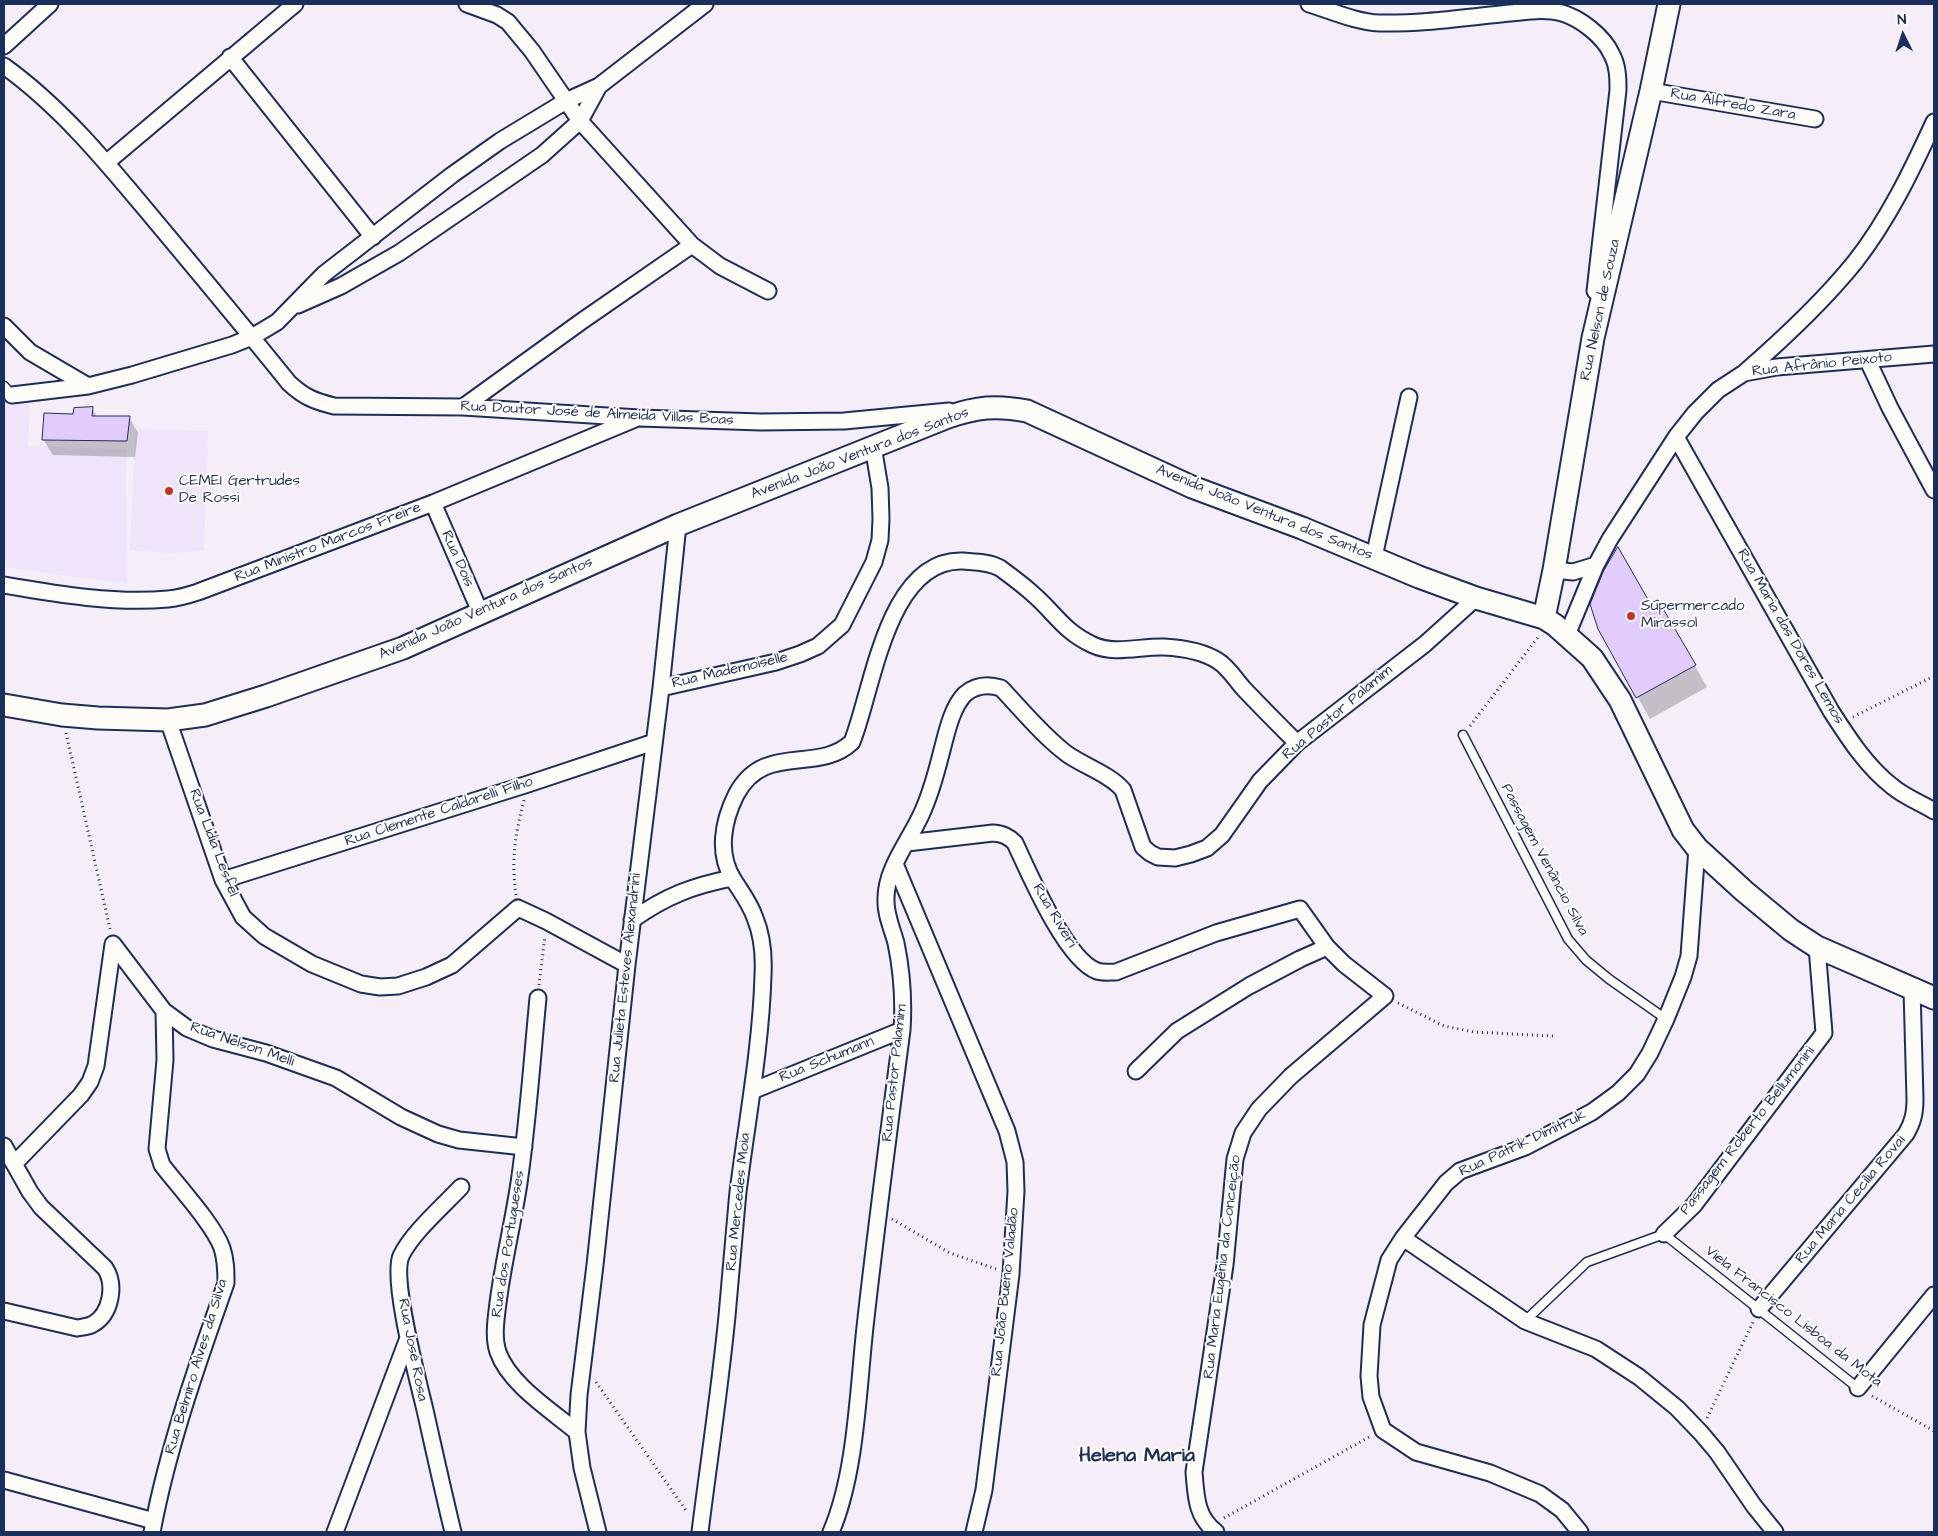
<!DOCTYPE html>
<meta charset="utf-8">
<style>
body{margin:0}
#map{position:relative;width:1938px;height:1536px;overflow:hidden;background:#f5eef9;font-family:"Architects Daughter",sans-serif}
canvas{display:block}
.frame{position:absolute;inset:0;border:5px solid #1b2f5e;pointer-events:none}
.north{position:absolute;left:1878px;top:10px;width:50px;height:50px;-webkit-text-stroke:4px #fdfcf7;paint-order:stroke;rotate:356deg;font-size:14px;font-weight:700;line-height:20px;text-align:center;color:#1b2f5e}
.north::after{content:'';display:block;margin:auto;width:18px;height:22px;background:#1b2f5e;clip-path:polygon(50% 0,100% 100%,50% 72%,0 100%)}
</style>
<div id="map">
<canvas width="1938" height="1536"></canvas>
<div class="frame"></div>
<div class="north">N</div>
</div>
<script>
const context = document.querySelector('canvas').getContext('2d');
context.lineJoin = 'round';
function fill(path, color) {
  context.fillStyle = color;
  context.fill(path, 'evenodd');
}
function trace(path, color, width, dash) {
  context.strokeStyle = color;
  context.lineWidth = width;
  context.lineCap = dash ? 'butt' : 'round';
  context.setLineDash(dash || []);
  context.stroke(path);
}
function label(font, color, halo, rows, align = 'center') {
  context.font = font + ' "Architects Daughter",sans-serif';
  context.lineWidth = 4;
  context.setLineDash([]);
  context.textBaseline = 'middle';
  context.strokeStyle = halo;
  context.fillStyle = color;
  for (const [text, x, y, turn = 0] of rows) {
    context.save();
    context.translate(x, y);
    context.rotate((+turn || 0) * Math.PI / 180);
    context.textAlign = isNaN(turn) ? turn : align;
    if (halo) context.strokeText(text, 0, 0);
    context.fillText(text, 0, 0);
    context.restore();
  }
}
const built = new Path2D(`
 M4,403H30L28,446L126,449L127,584L4,567Z
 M135,429L208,431L204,551L169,553L130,550Z`);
const shadow = new Path2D(`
 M92,408L98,418L129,417L138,433L135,457L53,455L43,439L74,416Z
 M1658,601L1707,687L1650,719L1599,629Z`);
const building = new Path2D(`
 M93,407L92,416H130L127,441L42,440L44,413L73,414L74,408Z
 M1618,547L1650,603L1658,600L1696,665L1636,698L1598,629L1590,604L1603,572Z`);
const path = new Path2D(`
 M1853,717L1934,676
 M1470,726L1539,636
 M66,733L110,929
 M516,895C511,858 515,836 524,800
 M539,985L545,936
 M1398,1003L1444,1026L1474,1032L1554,1036
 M892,1219L950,1253L996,1269
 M596,1382L687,1512
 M1872,1396L1934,1431
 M1707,1418L1753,1322
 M1224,1518L1371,1436`);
const lane = new Path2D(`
 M4,386L12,395
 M1463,735L1568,939L1586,960L1609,979L1666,1019
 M1525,1321L1587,1262L1664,1234L1858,1388`);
const street = new Path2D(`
 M467,4L497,15L508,22L532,51L580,121L692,245L720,266L768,291
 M1309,4C1332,11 1356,22 1379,23C1420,24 1461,18 1501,14C1520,12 1543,8 1562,13C1580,18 1603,36 1611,53C1618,65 1618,78 1618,90L1595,291
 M4,46L50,4
 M230,57L373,237
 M4,66C61,107 107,163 152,217C198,272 244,327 289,383C304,397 314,401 334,406L463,407L639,418L761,422L844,421L949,411
 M1651,91L1815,119
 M106,163L295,4
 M298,305L341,286L399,253L542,155L580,121L599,86
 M4,326L30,352L88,386
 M1868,361L1890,408L1934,490
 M1744,373C1783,339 1822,303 1855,262C1888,220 1912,170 1934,122
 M12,395L88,386L132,375L232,345L252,337L277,322L324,274L452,175L500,141L566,101L599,86L705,4
 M463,407L582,321L692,245
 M1676,437L1831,711C1849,739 1867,767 1893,787C1905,797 1921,803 1934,811
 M433,503L481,614
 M1374,557L1409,397
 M1554,570L1573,572L1596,565
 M4,585C57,594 114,604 168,599C178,598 189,595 198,592L433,503L635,419
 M1567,635L1596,565L1610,539L1676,437L1695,413L1718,390L1744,373L1777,367L1934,354
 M661,688L776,662L800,654L818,646L842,625L874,562L880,540L881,519L880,488L873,446
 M168,720L223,880L243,917L264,936L312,964L361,984L380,987L398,986L426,977L452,965L518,908L546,921L627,965
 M907,843L993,833C1003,834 1008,836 1015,843C1029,873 1066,960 1097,971C1103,973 1109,972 1116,972L1216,933L1300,909L1327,947L1344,964L1385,996L1291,1076L1259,1109L1243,1133L1235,1159L1225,1265L1194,1472C1196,1496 1196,1517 1216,1532
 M895,864L1007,1131L1015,1162L1016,1191L1011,1274L984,1490L974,1532
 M223,880L528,784L654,742
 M632,920C666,896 692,886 732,878
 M538,998C532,1060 528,1122 519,1183C513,1223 503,1263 498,1303C496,1319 493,1337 498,1352C509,1384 552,1411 577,1432
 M1136,1071L1177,1031L1249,986L1300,959L1327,947
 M752,1091L902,1030
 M4,1146L30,1192L41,1207L105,1268C116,1285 111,1314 93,1324C88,1327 82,1327 77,1328L4,1311
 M14,1164L81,1095L90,1082L96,1066L113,944L164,1011L187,1028L213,1039L266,1053L336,1078L401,1117L438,1134L459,1140L524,1147
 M1664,1234L1694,1205L1824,1033L1817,947
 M1403,1238L1525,1321L1596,1349L1639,1377L1677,1408L1701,1433L1717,1452L1754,1506L1775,1532
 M1759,1309L1906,1134C1913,1122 1915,1113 1915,1099L1912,989
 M1858,1388L1934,1295
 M4,1480L154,1521
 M152,1532C168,1447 197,1365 226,1283C226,1271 226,1260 222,1248C214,1225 178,1186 162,1165L157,1149L165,1060L164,1011
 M335,1532L408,1338
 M453,1532C443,1491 434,1450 425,1410C418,1380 391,1280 401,1256C412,1233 443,1206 461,1187
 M598,1532L582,1468L577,1432L579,1395L595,1265L627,965L661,688L678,525
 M700,1532C709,1460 720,1388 727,1316C731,1274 734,1233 738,1192C747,1120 761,1047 763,975C764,956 762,935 755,918C750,903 741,892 733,879C717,853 723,821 736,795C764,741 817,775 852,742C873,690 887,558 963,561C975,562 990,562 1000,568C1011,576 1023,585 1033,594C1055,613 1064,632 1093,645C1115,655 1141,646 1164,647C1182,648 1203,651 1218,661C1228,667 1236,680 1244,689C1261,707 1279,725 1297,743
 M831,1532C856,1474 858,1391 865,1327C876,1228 889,1129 902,1030C904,1000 902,972 896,943C892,928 885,914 886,898C886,869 909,841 921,815C930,796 936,774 941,754C946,736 951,708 965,694C976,685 988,684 1001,688C1022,710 1043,736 1067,754C1084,766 1111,775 1123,790L1143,847L1150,853L1158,857L1175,858L1191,854L1207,848L1222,835L1260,781L1297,743L1425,644L1476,598
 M1580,1532L1562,1510L1540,1494L1490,1473L1416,1452L1383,1430L1371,1397L1369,1376L1372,1325L1389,1260L1403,1238L1446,1183L1460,1171L1525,1147L1592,1112L1618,1093L1637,1074L1650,1053L1666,1019L1683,977L1689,956L1697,848`);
const secondary = new Path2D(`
 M1544,618L1554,570L1593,338L1651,91L1669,4
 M4,705L62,715L98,718L168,720L205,715L266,696L403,648L678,525L948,417C977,407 996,405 1027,411L1192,487L1302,528L1419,577L1476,598L1544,618L1555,625L1592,658L1620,700L1683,830L1697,848L1744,891L1791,930L1817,947L1934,998`);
const markers = [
 [169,491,5,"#c8321e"],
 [1631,616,5,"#c8321e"]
];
const streetNames = [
 ["Rua Alfredo Zara",1733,105,10],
 ["Rua Nelson de Souza",1601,310,-78],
 ["Rua Afrânio Peixoto",1822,365,-6],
 ["Rua Doutor José de Almeida Villas Boas",597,414,3],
 ["Avenida João Ventura dos Santos",860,454,-21],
 ["Avenida João Ventura dos Santos",1264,513,22],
 ["Rua Ministro Marcos Freire",328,543,-21],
 ["Rua Dois",457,559,66],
 ["Avenida João Ventura dos Santos",486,609,-24],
 ["Rua Maria das Dores Lemos",1790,637,60],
 ["Rua Mademoiselle",730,671,-13],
 ["Rua Pastor Palamim",1338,713,-40],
 ["Rua Clemente Caldarelli Filho",439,812,-18],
 ["Rua Lídia Lesfel",213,843,69],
 ["Passagem Venâncio Silva",1544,860,62],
 ["Rua Riveri",1054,916,59],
 ["Rua Julieta Esteves Alexandrini",626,978,-84],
 ["Rua Nelson Melli",242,1045,19],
 ["Rua Schumann",827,1060,-22],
 ["Rua Pastor Palamim",895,1073,-84],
 ["Passagem Roberto Bellumonini",1748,1131,-52],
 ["Rua Patrik Dimitruk",1523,1144,-25],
 ["Rua Maria Cecília Rovai",1851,1200,-50],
 ["Rua Mercedes Moia",739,1202,-84],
 ["Rua dos Portugueses",509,1244,-81],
 ["Rua Maria Eugênia da Conceição",1223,1267,-83],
 ["Rua João Bueno Valadão",1006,1292,-84],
 ["Viela Francisco Lisboa da Mota",1793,1317,38],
 ["Rua José Rosa",412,1350,79],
 ["Rua Belmiro Alves da Silva",197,1367,-73]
];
const poiNames = [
 ["CEMEI Gertrudes",179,482],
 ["De Rossi",179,499],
 ["Supermercado",1641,607],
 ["Mirassol",1641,624]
];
const districtNames = [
 ["Helena Maria",1137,1457]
];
fill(built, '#efe4fa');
fill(shadow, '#0003');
fill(building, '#e1ccfd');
trace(building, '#1b2f5e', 1);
trace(lane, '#1b2f5e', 11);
trace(street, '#1b2f5e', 19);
trace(secondary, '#1b2f5e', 25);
trace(path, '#1b2f5e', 3, [1, 4]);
trace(lane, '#fdfcf7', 8);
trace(street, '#fdfcf7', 15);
trace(secondary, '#fdfcf7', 21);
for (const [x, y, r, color] of markers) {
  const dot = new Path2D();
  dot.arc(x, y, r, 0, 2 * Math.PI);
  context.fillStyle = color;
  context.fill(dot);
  trace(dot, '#fdfcf7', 2);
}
label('15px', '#1b2f5e', '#fdfcf7', streetNames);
label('15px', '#1b2f5e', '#fdfcf7', poiNames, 'left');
label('bold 20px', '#1b2f5e', '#fdfcf7', districtNames);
</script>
